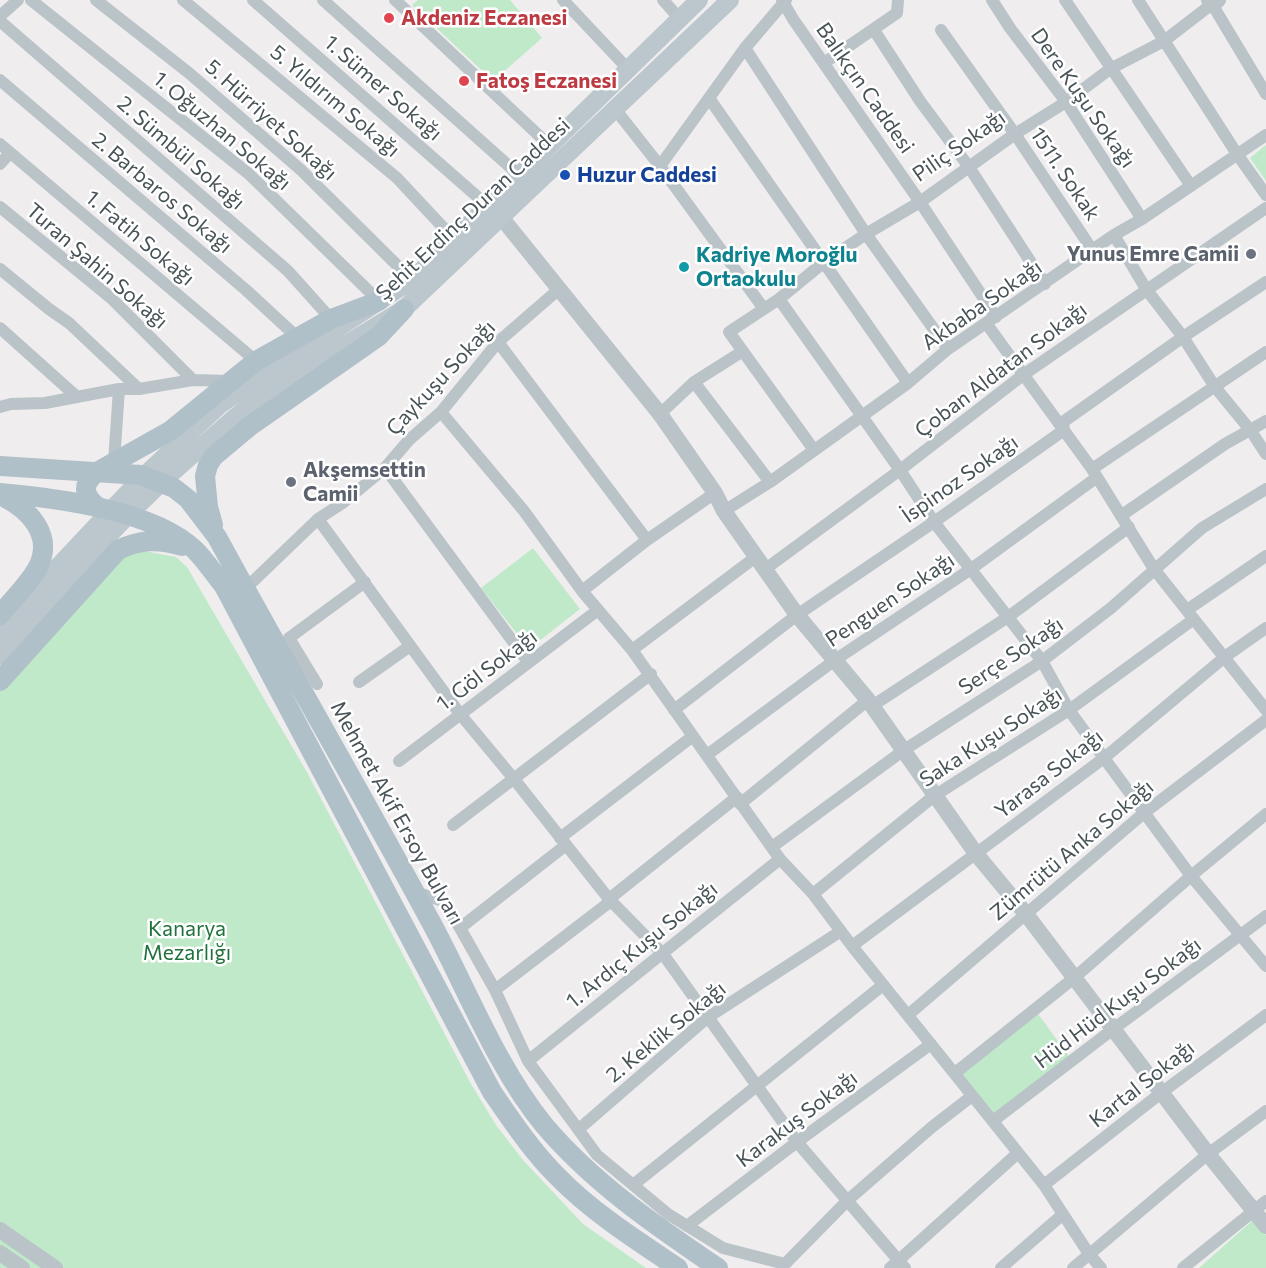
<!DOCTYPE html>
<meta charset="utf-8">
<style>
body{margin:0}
canvas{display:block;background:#f0edee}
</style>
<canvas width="1266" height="1268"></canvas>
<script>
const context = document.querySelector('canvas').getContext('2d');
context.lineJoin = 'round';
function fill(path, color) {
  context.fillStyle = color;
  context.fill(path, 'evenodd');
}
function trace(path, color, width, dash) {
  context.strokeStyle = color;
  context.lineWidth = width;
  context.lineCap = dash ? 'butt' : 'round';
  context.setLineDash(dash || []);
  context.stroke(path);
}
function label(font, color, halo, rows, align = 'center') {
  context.font = font + ' Commissioner,sans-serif';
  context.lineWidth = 5;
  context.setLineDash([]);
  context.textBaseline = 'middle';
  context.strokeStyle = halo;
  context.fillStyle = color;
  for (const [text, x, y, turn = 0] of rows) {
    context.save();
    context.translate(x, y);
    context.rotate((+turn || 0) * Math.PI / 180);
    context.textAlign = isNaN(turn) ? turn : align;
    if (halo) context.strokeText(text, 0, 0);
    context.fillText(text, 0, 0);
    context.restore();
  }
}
const green = new Path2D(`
 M418,0H510L542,38L493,81L412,5Z
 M1266,145V181L1250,158Z
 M533,548L580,609L529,649L481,588Z
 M133,549L176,557L187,567L308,774L471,1084L496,1125L523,1160L583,1224L646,1268H0V689L110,561Z
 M1036,1011L1071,1059L994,1118L958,1073Z
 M1253,1220L1266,1235V1268H1199Z`);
const minor = new Path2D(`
 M31,0L249,174L379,301
 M96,0L189,73L301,170L412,280
 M183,0L397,178L454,239
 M253,0L488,206
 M323,0L519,175
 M395,0L550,146
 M563,0L628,69
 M663,0L680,19
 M782,0L793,19L920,202L996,317
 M992,0L1010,28L1066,102L1142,219
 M1065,0L1191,186
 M1138,0L1237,154L1266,195
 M0,16L18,0
 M0,21L288,271L331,319
 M874,30L920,101L969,167L1045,284
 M941,30L1015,134L1093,251
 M745,48L866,234L948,349
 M824,63L897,13L898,0
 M0,80L246,290L298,338
 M709,98L908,383
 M615,109L660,166L764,309
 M0,144L256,361
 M0,164L10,153
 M660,166L745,48L786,0
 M0,207L111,298L193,380
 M1114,235L1146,289L1183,337L1215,387L1251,431L1266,454
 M0,269L49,309L69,323L139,389
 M779,299L900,470L934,522L1042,661L1069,710L1104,758L1191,876L1266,966
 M986,323L1092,469L1154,569L1266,710
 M0,328L76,396
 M498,342L647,540
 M694,382L770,482
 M0,407L11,404L45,403L119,389H139L193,380L230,381
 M441,412L524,511L582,591L632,650L780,859L813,894L852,946L1044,1185L1089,1254L1101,1268
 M660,414L694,382L743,351
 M814,450L729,332L779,299L823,263L866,234L920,202L1015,134L1066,102L1110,69L1164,41L1212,4L1266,94
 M114,462L119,389
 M385,468L528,662
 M1092,469L1266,352
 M724,511L770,482L908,383L948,349L1114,235L1142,219L1266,135
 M1122,515L1225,444L1266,421
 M318,519L460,714L514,779L609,899L663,954L797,1142L905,1268
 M764,570L900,470L1023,375L1266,208
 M245,589L318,519L344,502L385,468L409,440L441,412L498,342L558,290
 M582,591L647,540L715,493
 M1187,610L1266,556
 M632,650L757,556
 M359,682L410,646
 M317,684L289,638L365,582
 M872,706L1008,617L1129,527
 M674,710L797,615L934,522L1064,430L1063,422L1183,337L1266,282
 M707,755L835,660L971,569L1096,478
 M399,761L598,610
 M740,804L868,700
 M453,825L651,674
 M560,838L693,736
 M772,847L904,750L1042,661L1111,608L1202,528L1266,489
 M415,892L443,901L460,928L495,990L528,1061L597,1155L668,1214L723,1248L785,1264L848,1200L932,1127L972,1096
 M813,894L934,796L1069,710L1194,619
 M609,899L737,797
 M460,928L566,845
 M852,946L1104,758L1226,656L1266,628
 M495,990L611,901
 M908,1015L1144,813L1266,720
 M528,1061L780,859
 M955,1073L1074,978L1191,876L1266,814
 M993,1121L1112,1030L1266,916
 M579,1129L707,1018L841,931
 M633,1185L883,985
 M1044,1185L1161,1093L1266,1015
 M687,1226L797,1142L931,1044
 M890,1268L1018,1153
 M1001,1268L1062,1215
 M1073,1268L1208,1154L1266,1111
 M1183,1268L1266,1201`);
const tertiary = new Path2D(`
 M1209,0L1212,4L1218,0
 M501,217L660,414L715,493L724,511L797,615L868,700L977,855L1026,914L1208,1154L1266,1226
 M0,1230L55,1268
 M0,1253L22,1268`);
const secondary = new Path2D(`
 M0,637L52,573L116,505L148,472L221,404L412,280L699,0
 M0,656L61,586L130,513L165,479L234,418L273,389L404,309L730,0`);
const primary = new Path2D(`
 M0,466L141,475L174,488L188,499L217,537C287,666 362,794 432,924C467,989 497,1068 544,1125C593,1183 656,1226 718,1268
 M0,493C56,498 154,510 195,550C206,561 214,574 224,586L492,1092C512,1121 532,1151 557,1176C592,1212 636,1240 678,1268
 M99,508C83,495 81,485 97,472L170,431L256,361L331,319L379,301
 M213,525L208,507L205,476L208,465L214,456L250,426L379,336L404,309
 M0,615C12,600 29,584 38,567C54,535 29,509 2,496
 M0,681L118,550C140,539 159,539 182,546`);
const markers = [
 [389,18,6,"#e0444e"],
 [464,81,6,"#e0444e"],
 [565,175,6,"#1a4fb4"],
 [1251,254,6,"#6b7280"],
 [684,267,6,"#0f9aa8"],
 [291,482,6,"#6b7280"]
];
const healthNames = [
 ["Akdeniz Eczanesi",401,18],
 ["Fatoş Eczanesi",476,81]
];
const streetNames = [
 ["1. Sümer Sokağı",383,88,41],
 ["Balıkçın Caddesi",865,88,55],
 ["Dere Kuşu Sokağı",1083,98,55],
 ["5. Yıldırım Sokağı",335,101,40],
 ["5. Hürriyet Sokağı",271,120,42],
 ["1. Oğuzhan Sokağı",222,131,40],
 ["Piliç Sokağı",959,146,-35],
 ["2. Sümbül Sokağı",181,153,41],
 ["1511. Sokak",1065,174,56],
 ["2. Barbaros Sokağı",162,193,40],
 ["Şehit Erdinç Duran Caddesi",473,209,-43],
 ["1. Fatih Sokağı",140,238,40],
 ["Turan Şahin Sokağı",97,266,41],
 ["Akbaba Sokağı",982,305,-35],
 ["Çoban Aldatan Sokağı",1001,370,-37],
 ["Çaykuşu Sokağı",441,378,-47],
 ["İspinoz Sokağı",960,479,-35],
 ["Penguen Sokağı",890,600,-34],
 ["Serçe Sokağı",1011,656,-34],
 ["1. Göl Sokağı",487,670,-37],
 ["Saka Kuşu Sokağı",991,737,-33],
 ["Yarasa Sokağı",1049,774,-38],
 ["Mehmet Akif Ersoy Bulvarı",397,813,61],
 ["Zümrütü Anka Sokağı",1072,850,-40],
 ["1. Ardıç Kuşu Sokağı",642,945,-39],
 ["Hüd Hüd Kuşu Sokağı",1118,1003,-37],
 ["2. Keklik Sokağı",666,1032,-39],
 ["Kartal Sokağı",1142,1084,-38],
 ["Karakuş Sokağı",797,1119,-37]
];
const transitNames = [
 ["Huzur Caddesi",577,175]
];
const worshipNames = [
 ["Yunus Emre Camii",1239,254],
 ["Akşemsettin",303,470,"left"],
 ["Camii",303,494,"left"]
];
const cultureNames = [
 ["Kadriye Moroğlu",696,255],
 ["Ortaokulu",696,279]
];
const parkNames = [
 ["Kanarya",187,929],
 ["Mezarlığı",187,953]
];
fill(green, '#c0e9ca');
trace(minor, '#bac4c8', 12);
trace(tertiary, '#bac4c8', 16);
trace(secondary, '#bbc6cd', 18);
trace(primary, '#b0c0c9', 20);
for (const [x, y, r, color] of markers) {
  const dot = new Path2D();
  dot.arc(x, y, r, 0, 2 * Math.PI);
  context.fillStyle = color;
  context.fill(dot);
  trace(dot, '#fff', 2);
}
label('bold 21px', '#be3a42', '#fff', healthNames, 'left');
label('21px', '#485358', '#fff', streetNames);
label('bold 21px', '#164399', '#fff', transitNames, 'left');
label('bold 21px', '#5b616d', '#fff', worshipNames, 'right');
label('bold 21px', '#0d838f', '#fff', cultureNames, 'left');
label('21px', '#21713d', '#fff', parkNames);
</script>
